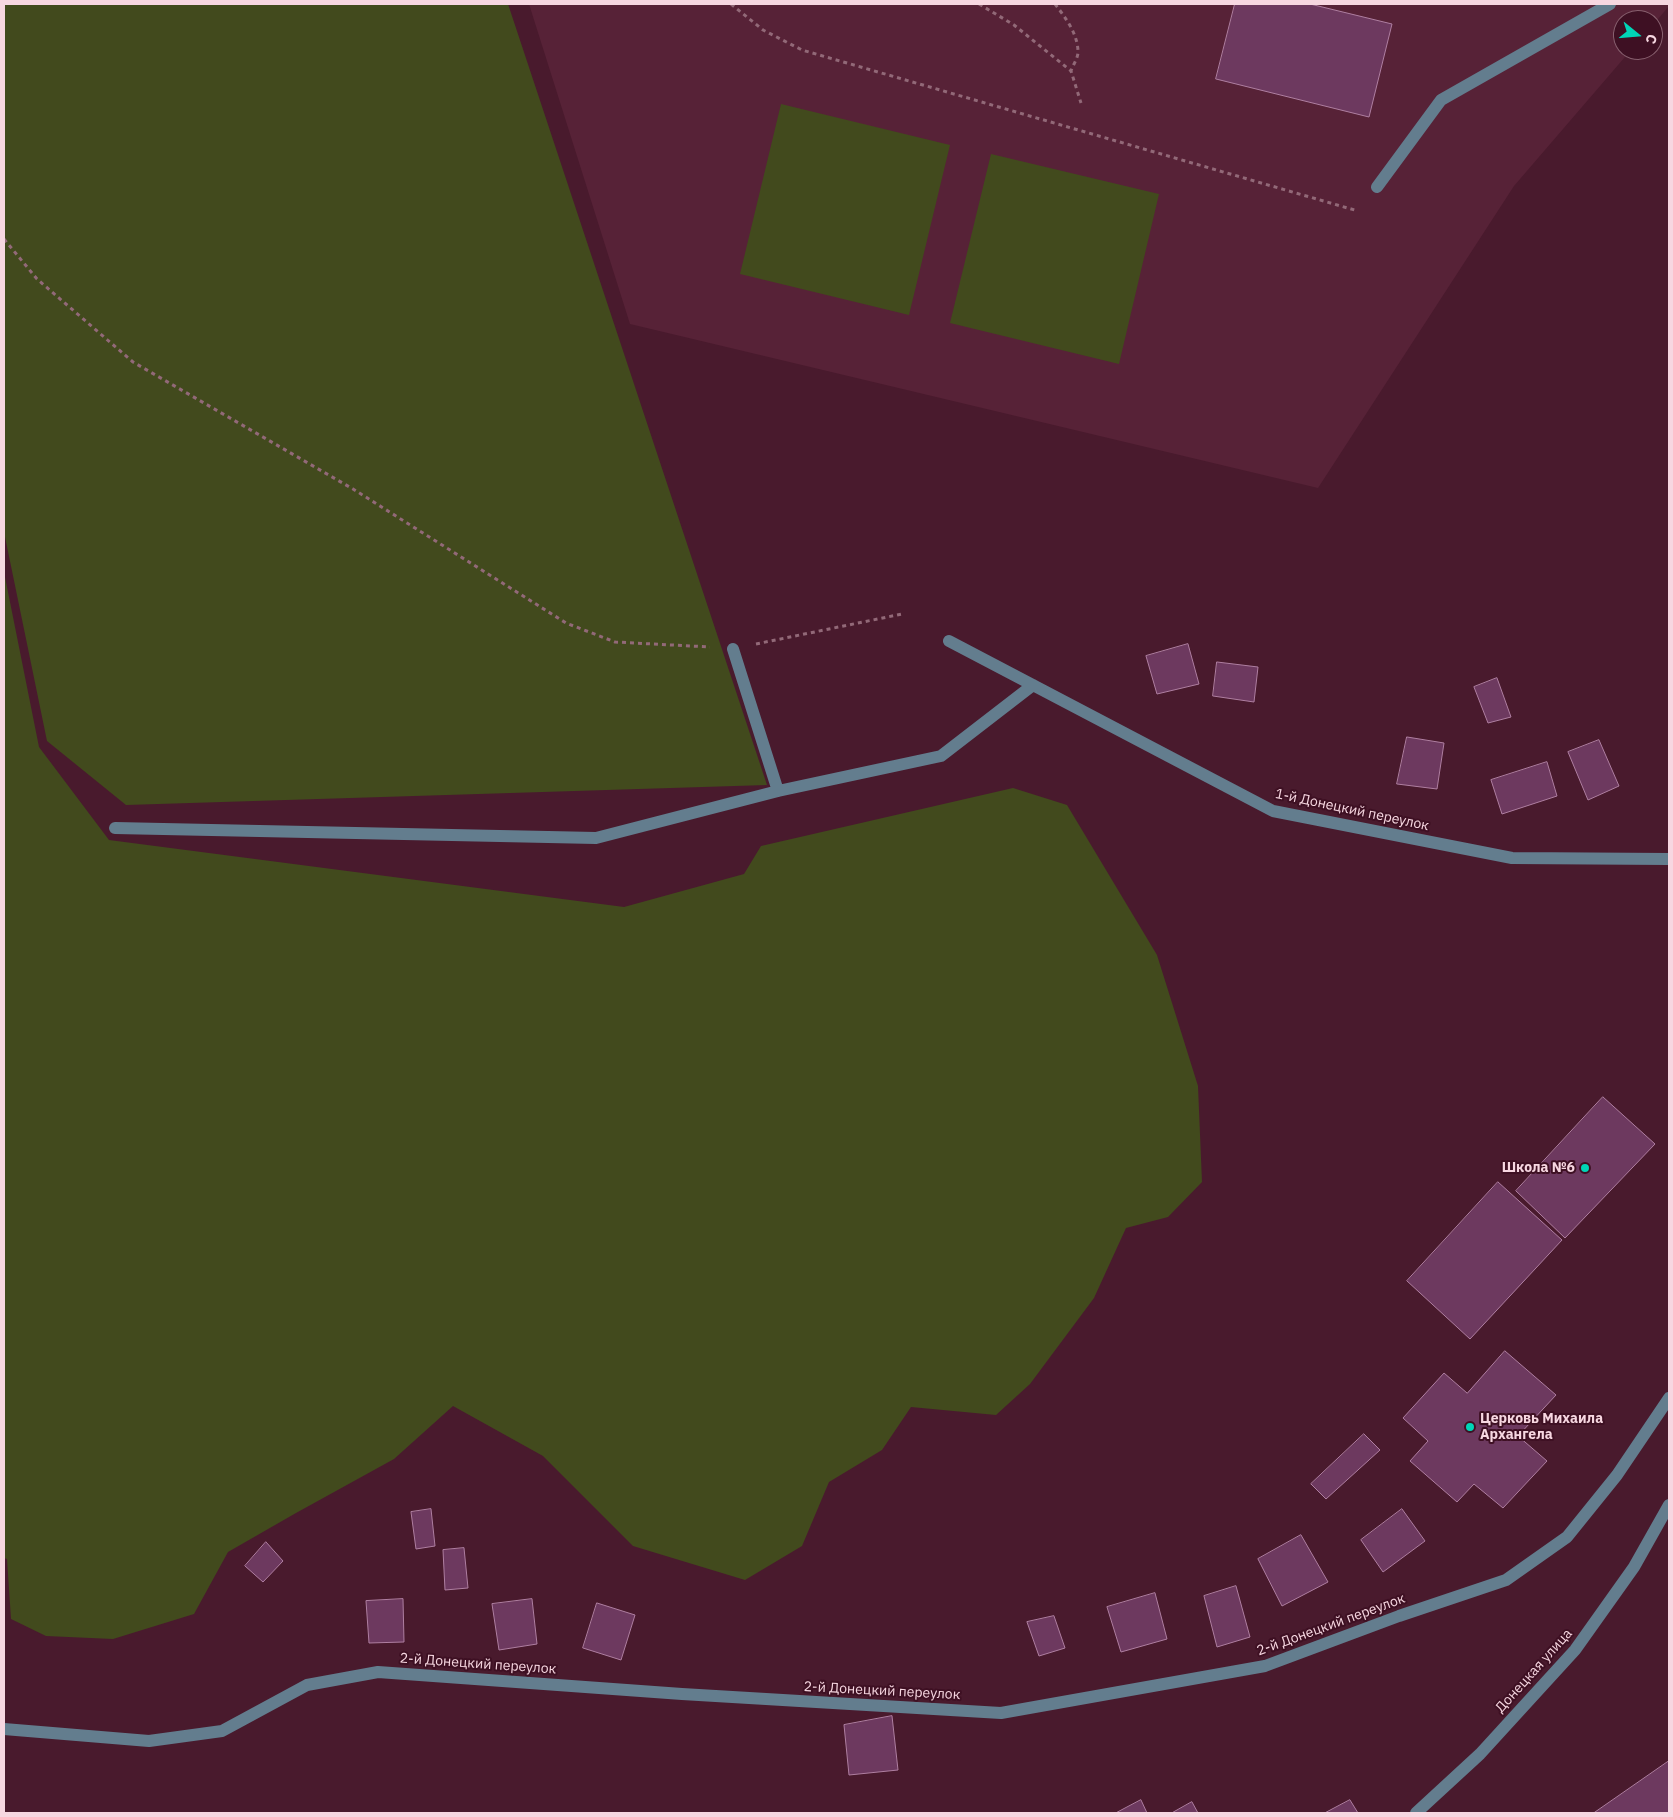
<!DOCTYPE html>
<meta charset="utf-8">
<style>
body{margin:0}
#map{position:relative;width:1673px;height:1817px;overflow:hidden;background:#491a2d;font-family:"IBM Plex Sans",sans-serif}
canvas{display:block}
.frame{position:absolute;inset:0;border:5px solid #f7d7e1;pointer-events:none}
.north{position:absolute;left:1613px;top:10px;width:50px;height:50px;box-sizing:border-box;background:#3e1023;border:1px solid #88606f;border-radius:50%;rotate:107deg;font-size:14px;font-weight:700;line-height:20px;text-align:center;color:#f7d7e1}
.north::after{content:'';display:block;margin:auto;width:18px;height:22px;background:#00d5b7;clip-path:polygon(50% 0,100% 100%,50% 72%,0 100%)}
</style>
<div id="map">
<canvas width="1673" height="1817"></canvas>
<div class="frame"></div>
<div class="north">С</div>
</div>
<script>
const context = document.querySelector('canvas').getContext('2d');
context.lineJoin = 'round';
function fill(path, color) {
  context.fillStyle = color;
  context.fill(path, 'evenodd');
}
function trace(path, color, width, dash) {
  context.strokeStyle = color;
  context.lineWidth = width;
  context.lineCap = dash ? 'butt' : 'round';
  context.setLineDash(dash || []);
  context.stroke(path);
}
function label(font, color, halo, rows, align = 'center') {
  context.font = font + ' "IBM Plex Sans",sans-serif';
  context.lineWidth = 4;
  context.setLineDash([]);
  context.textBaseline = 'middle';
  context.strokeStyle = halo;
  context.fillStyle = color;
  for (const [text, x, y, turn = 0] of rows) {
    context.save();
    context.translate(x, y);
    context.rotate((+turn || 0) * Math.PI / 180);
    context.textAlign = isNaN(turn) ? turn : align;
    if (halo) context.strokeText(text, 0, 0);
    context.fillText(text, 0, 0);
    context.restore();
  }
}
const built = new Path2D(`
 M529,4H1669V6L1653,25V20H1623V50H1631L1514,186L1318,488L630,324Z`);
const green = new Path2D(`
 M4,4H508L767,785L126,805L47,741L4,532Z
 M781,104L950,145L909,315L740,274Z
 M991,154L1159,194L1119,364L950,323Z
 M4,572L39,747L109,840L624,907L744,874L761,846L1013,788L1067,805L1157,955L1198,1086L1202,1182L1168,1217L1126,1228L1094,1298L1030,1384L996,1415L911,1407L882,1450L829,1482L802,1546L745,1580L633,1546L543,1456L453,1406L394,1459L296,1513L228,1552L194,1614L113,1639L46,1636L11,1619L7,1559L4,1558Z`);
const building = new Path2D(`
 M1235,4H1310L1392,24L1369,117L1216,79Z
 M1188,644L1199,684L1157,694L1146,656Z
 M1217,662L1258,667L1254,702L1213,696Z
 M1497,678L1511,717L1488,723L1474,687Z
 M1407,737L1444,743L1437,789L1397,784Z
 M1599,740L1619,786L1588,800L1568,752Z
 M1547,762L1557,796L1502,814L1491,780Z
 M1603,1097L1655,1144L1565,1238L1516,1191Z
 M1498,1182L1562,1240L1470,1339L1407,1281Z
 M1505,1351L1556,1395L1518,1436L1547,1461L1503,1508L1474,1484L1457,1502L1410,1461L1428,1441L1403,1418L1444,1373L1467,1393Z
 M1364,1434L1380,1450L1326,1499L1311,1484Z
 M431,1509L435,1546L416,1549L411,1512Z
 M1402,1509L1425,1541L1383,1572L1361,1540Z
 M1301,1535L1328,1582L1282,1606L1258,1559Z
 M266,1542L283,1561L263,1582L245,1566Z
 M464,1548L468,1588L445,1590L443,1550Z
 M1236,1586L1250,1637L1217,1647L1204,1596Z
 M1155,1593L1167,1639L1121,1652L1107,1607Z
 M403,1599L404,1642L369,1643L366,1601Z
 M532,1599L537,1644L499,1650L492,1604Z
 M597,1603L635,1615L621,1660L583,1648Z
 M1054,1616L1065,1648L1039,1656L1027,1622Z
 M892,1716L898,1770L849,1775L844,1725Z
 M1669,1761V1813H1594Z
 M1141,1800L1147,1813H1116Z
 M1350,1800L1358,1813H1325Z
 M1192,1802L1198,1813H1172Z`);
const path = new Path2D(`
 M731,4L763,30L802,50L1358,211
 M979,4L1014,25L1071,71L1081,103
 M1055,4C1065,17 1078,34 1078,52C1078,58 1073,65 1071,71
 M4,239L37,279L133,362L353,489L566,623L615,642L710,647
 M756,644L902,614`);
const minor = new Path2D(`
 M1377,187L1441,100L1610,4
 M949,641L1273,811L1512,858L1669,859
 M733,649L778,791
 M115,828L596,838L778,791L941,756L1033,685
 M4,1729L149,1741L222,1731L307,1685L378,1672L682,1694L1001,1713L1265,1666L1399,1616L1506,1580L1567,1537L1617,1475L1669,1398
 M1416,1813L1480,1754L1575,1650L1634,1567L1669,1505`);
const markers = [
 [1585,1168,5,"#00d5b7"],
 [1470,1427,5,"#00d5b7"]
];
const streetNames = [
 ["1-й Донецкий переулок",1352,810,12],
 ["2-й Донецкий переулок",1331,1625,-20],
 ["2-й Донецкий переулок",478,1664,4],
 ["Донецкая улица",1534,1671,-48],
 ["2-й Донецкий переулок",882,1691,3]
];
const poiNames = [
 ["Школа №6",1575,1168],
 ["Церковь Михаила",1480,1419,"left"],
 ["Архангела",1480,1435,"left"]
];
fill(built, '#572237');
fill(green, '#424a1d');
fill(building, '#6d395f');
trace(building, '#af7fa1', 1);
trace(path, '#926978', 3, [4, 4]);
trace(minor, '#637d8e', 12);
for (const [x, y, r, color] of markers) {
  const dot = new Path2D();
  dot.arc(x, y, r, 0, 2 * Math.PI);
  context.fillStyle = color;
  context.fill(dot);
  trace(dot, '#3e1023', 2);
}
label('14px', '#f7d7e1', '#3e1023', streetNames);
label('bold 14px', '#f7d7e1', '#3e1023', poiNames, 'right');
</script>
